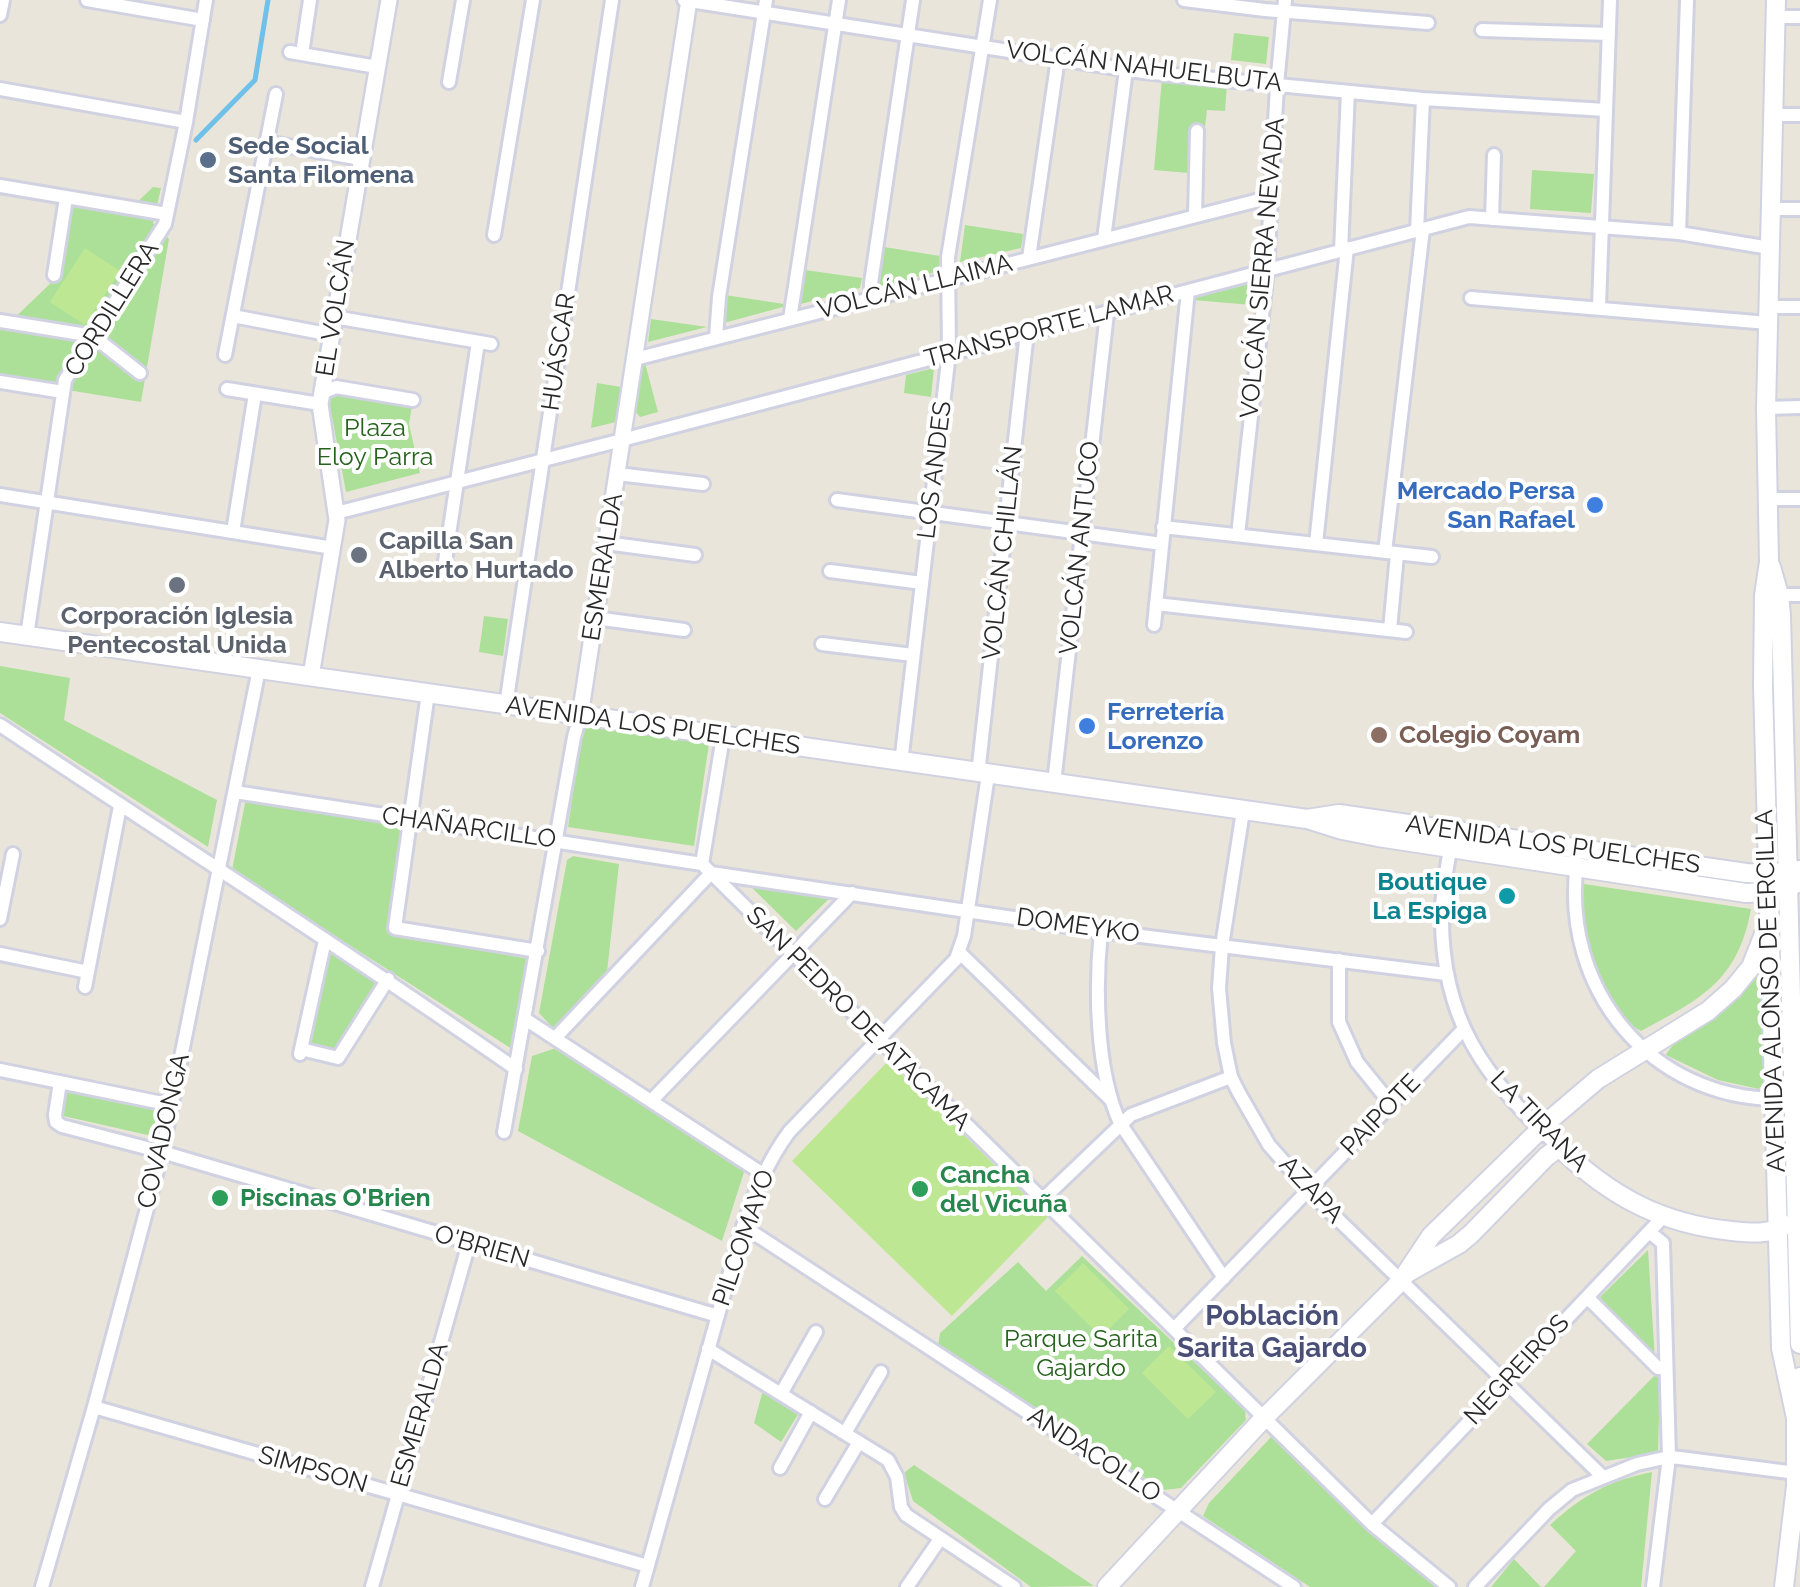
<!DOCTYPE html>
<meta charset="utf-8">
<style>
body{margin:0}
canvas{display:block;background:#eae5da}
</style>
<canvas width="1800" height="1587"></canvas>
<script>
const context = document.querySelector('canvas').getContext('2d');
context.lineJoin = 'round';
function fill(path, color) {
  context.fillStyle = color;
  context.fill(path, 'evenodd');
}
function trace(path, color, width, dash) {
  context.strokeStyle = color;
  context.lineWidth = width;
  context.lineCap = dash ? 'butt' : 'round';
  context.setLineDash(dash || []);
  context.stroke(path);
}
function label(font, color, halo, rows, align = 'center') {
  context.font = font + ' Raleway,sans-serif';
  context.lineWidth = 8;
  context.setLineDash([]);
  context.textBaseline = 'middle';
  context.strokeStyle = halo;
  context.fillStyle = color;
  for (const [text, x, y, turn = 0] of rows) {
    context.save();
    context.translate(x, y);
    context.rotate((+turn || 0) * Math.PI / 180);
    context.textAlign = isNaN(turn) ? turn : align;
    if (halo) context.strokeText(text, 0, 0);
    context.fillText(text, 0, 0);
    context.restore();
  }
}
const green = new Path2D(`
 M1234,33L1269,37L1266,64L1231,60Z
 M1162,78L1227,84L1225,111L1207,110L1205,127L1193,126L1189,173L1154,170Z
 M1532,170L1594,174L1591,213L1530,209Z
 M153,187L161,188L153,223L169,239L141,402L0,379V326L5,327L57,277L71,204L126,213Z
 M965,225L1023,234L1021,248L960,262Z
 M878,246L946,257V269L871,290Z
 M805,270L862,278L860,288L801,304Z
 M1254,279L1252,305L1193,300V295Z
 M725,295L784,304L783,307L720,324Z
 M651,319L707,327L648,342Z
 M644,359L658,412L640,417L635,411Z
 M934,368L931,397L904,393L906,375Z
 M597,383L621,387L616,422L591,428Z
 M331,393L412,406L409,424L420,473L346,492L330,406Z
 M484,616L508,619L503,656L479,652Z
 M0,666L70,678L64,720L217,800L208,847L0,713Z
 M583,723L709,743L694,846L568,827Z
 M246,798L404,824L389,934L529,959L512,1049L232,870Z
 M573,856L619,864L607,972L554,1029L539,1013L567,860Z
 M740,876L838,890L796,931Z
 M1584,884L1751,909C1738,981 1701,999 1641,1031C1628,1025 1622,1012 1614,1001C1592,966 1581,925 1584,884Z
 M329,952L375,983L335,1050L307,1043Z
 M1755,973L1761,980L1765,1081L1759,1089L1718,1080L1666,1055C1676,1037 1694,1031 1710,1020C1728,1007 1741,991 1755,973Z
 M556,1048L745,1169L722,1241L518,1131L532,1056Z
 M66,1087L158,1109L152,1136L59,1115Z
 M1648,1250L1655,1360L1600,1297Z
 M1082,1256L1245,1410L1246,1420L1181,1488L1164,1490L938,1346L940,1333L1018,1262L1046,1291Z
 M1655,1375L1660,1379L1658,1453L1606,1461L1587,1444Z
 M763,1390L799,1413L781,1442L754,1423Z
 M1272,1436L1444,1587H1310L1203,1516L1209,1503Z
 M914,1465L1094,1586L1031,1587L913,1501L904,1473Z
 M1652,1472L1641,1587H1544L1576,1551L1550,1525C1583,1495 1608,1481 1652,1472Z
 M1514,1559L1541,1587H1491Z`);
const pitch = new Path2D(`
 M85,248L120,271L85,325L50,302Z
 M888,1061L1048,1217L952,1316L792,1161Z
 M1083,1263L1129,1309L1101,1337L1055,1291Z
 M1169,1346L1216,1392L1188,1419L1142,1373Z`);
const stream = new Path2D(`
 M196,140L255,80L268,0`);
const minor = new Path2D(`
 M87,0L203,20
 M684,0L1143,72L1423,99L1606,110
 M1184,0L1265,10L1428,23
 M0,15L3,0
 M1776,17H1800
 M1482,30L1609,34
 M290,52L377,67
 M302,54L310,0
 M449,82L463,0
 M0,89L186,122
 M1774,115H1800
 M266,142L361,159
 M0,186L167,214
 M1771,209H1800
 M1195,216L1197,131
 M1492,219L1494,155
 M1417,231L1423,99
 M1679,233L1687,0
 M494,235L533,0
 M1104,239L1126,70
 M1341,251L1348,92
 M1029,258L1058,58
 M54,275L66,198
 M871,298V283L913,0
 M1471,298L1768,323
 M1599,307L1610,0
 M1769,307H1800
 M233,316L332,335
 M334,317L491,344
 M790,319L839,0
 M0,321L93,336L140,373
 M716,337L719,297L766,0
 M225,355L276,94
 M635,359L1271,197
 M0,382L63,392
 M227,389L320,404
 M322,393L336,387L413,400
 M1766,408L1800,407
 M617,474L703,484
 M0,495L333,548
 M1767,499H1800
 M837,500L1162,544
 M336,513L622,440L1469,217L1679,233L1770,248
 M1163,527L1432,557
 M233,532L255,394
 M1238,535L1267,270L1277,85L1285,0
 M606,543L695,555
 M1316,544L1347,248
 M1385,552L1423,229
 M444,568L478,342
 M830,571L922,583
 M1779,595H1800
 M1156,604L1406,632
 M595,618L684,630
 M1154,625L1188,291
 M1390,630L1397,554
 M27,636L65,380L165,224L186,122L206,0
 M822,644L913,655
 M428,693L395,928L538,951
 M506,705L612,0
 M0,725C172,840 346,950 516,1069
 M901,763L949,353L948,257L990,0
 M978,774L1027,332
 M1054,783L1107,313
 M235,792L702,864
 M1243,811L1222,946L1219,988L1224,1043L1231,1077L1239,1093L1269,1145L1314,1196L1602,1476
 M1450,849C1447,869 1442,891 1442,911C1440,1019 1484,1077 1559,1147
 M1577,863C1560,989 1651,1100 1780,1099
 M702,864L1372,1524L1449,1587
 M702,864L723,737
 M0,919L13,854
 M1101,931C1095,988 1096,1071 1120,1123L1224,1278
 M959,952L1110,1099
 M0,954L88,972
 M1339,960V1022L1357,1062L1391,1104
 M85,987L120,806
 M525,1019L763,1174
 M556,1037L711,873L1101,931L1446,974
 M301,1049L338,1058L388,979
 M300,1054L325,940
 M0,1070L172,1105
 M60,1082L55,1115L56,1122L62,1126L162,1152L718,1316
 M651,1101L852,893
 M504,1132L574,737L580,716
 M1042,1200L1131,1115L1231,1077
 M743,1226L1294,1587
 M1649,1232L1663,1243L1669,1457L1653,1587
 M1587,1297L1658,1368H1666
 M1174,1329L1463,1030
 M708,1349L888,1460L897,1477L901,1507L906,1515L1014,1587
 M781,1394L816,1332
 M94,1407L648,1566
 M845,1433L881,1372
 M780,1468L811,1412
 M825,1499L859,1442
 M1372,1524L1663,1217
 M42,1587L94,1407L162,1152L259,669
 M372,1587L469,1243
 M642,1587L739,1240C751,1201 765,1165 789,1132L956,959L964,936L988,775
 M907,1587L940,1539
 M1475,1587L1549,1509L1572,1490L1637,1464L1669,1457L1680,1458L1796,1473`);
const tertiary = new Path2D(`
 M311,676L337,520L320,404L389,0
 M580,716L689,0`);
const secondary = new Path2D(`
 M1776,0L1766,408L1769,562L1764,595L1763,685L1781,1348L1796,1418
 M1771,567L1779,595L1781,615L1800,1344
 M0,632L1307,819L1342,830L1378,837L1746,893L1777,892L1800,882
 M1307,819L1339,814L1746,873L1767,874L1800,870
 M1409,1272L1459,1244L1471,1234L1546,1157L1559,1147C1610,1196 1661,1224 1732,1231C1750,1233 1770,1235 1785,1225
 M1107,1587L1264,1418L1401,1281L1431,1236L1551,1119L1598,1079L1708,1011L1733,989L1751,967L1764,934
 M1784,1587L1796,1486V1418L1800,1377`);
const markers = [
 [208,160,10,"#5c6f8a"],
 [1595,505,10,"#3f7fe0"],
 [359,555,10,"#6b7280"],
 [177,585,10,"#6b7280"],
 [1087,726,10,"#3f7fe0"],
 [1379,735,10,"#8d6e63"],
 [1507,896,10,"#0f9aa8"],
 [920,1189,10,"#2e9e5b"],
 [220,1198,10,"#2e9e5b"]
];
const streetNames = [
 ["VOLCÁN NAHUELBUTA",1144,67,7],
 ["VOLCÁN SIERRA NEVADA",1263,268,-85],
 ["VOLCÁN LLAIMA",915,287,-14],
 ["EL VOLCÁN",336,308,-81],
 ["CORDILLERA",112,309,-58],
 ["TRANSPORTE LAMAR",1049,327,-15],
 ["HUÁSCAR",559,352,-82],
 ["LOS ANDES",935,470,-83],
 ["VOLCÁN ANTUCO",1080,548,-84],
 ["VOLCÁN CHILLÁN",1003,553,-84],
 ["ESMERALDA",603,567,-81],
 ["AVENIDA LOS PUELCHES",653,726,8],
 ["CHAÑARCILLO",469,828,8],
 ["AVENIDA LOS PUELCHES",1553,845,8],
 ["DOMEYKO",1078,926,8],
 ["AVENIDA ALONSO DE ERCILLA",1771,991,-92],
 ["SAN PEDRO DE ATACAMA",858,1019,45],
 ["PAIPOTE",1381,1115,-46],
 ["LA TIRANA",1539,1122,46],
 ["COVADONGA",164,1131,-77],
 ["AZAPA",1311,1190,47],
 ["PILCOMAYO",744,1238,-71],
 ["O'BRIEN",482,1247,16],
 ["NEGREIROS",1517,1370,-47],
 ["ESMERALDA",420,1415,-74],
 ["ANDACOLLO",1094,1455,33],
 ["SIMPSON",313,1470,16]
];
const serviceNames = [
 ["Sede Social",228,146],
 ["Santa Filomena",228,175]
];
const parkNames = [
 ["Plaza",375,428],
 ["Eloy Parra",375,457],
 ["Parque Sarita",1081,1339],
 ["Gajardo",1081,1368]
];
const shopNames = [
 ["Mercado Persa",1575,491],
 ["San Rafael",1575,520],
 ["Ferretería",1107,712,"left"],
 ["Lorenzo",1107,741,"left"]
];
const worshipNames = [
 ["Capilla San",379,541],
 ["Alberto Hurtado",379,570],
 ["Corporación Iglesia",177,616,"center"],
 ["Pentecostal Unida",177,645,"center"]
];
const educationNames = [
 ["Colegio Coyam",1399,735]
];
const cultureNames = [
 ["Boutique",1487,882],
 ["La Espiga",1487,911]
];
const leisureNames = [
 ["Cancha",940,1175],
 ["del Vicuña",940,1204],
 ["Piscinas O'Brien",240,1198]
];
const neighbourhoodNames = [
 ["Población",1272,1317],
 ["Sarita Gajardo",1272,1349]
];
fill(green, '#ace098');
fill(pitch, '#bee794');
trace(stream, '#6fc1ea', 5);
trace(minor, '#d0d2e1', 18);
trace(tertiary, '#d0d2e1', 20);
trace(secondary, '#d0d2e1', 22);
trace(minor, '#fff', 12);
trace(tertiary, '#fff', 15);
trace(secondary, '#fff', 18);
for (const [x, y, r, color] of markers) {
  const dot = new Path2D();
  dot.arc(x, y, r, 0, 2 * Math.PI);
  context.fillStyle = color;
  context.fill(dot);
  trace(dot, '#fff', 4);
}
label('25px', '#282828', '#fff', streetNames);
label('bold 25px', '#4e5e75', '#fff', serviceNames, 'left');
label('25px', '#25621b', '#fff', parkNames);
label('bold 25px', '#366cbe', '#fff', shopNames, 'right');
label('bold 25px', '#5b616d', '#fff', worshipNames, 'left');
label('bold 25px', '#785e54', '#fff', educationNames, 'left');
label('bold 25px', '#0d838f', '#fff', cultureNames, 'right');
label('bold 25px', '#27864d', '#fff', leisureNames, 'left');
label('bold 28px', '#4a4f77', '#fff', neighbourhoodNames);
</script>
